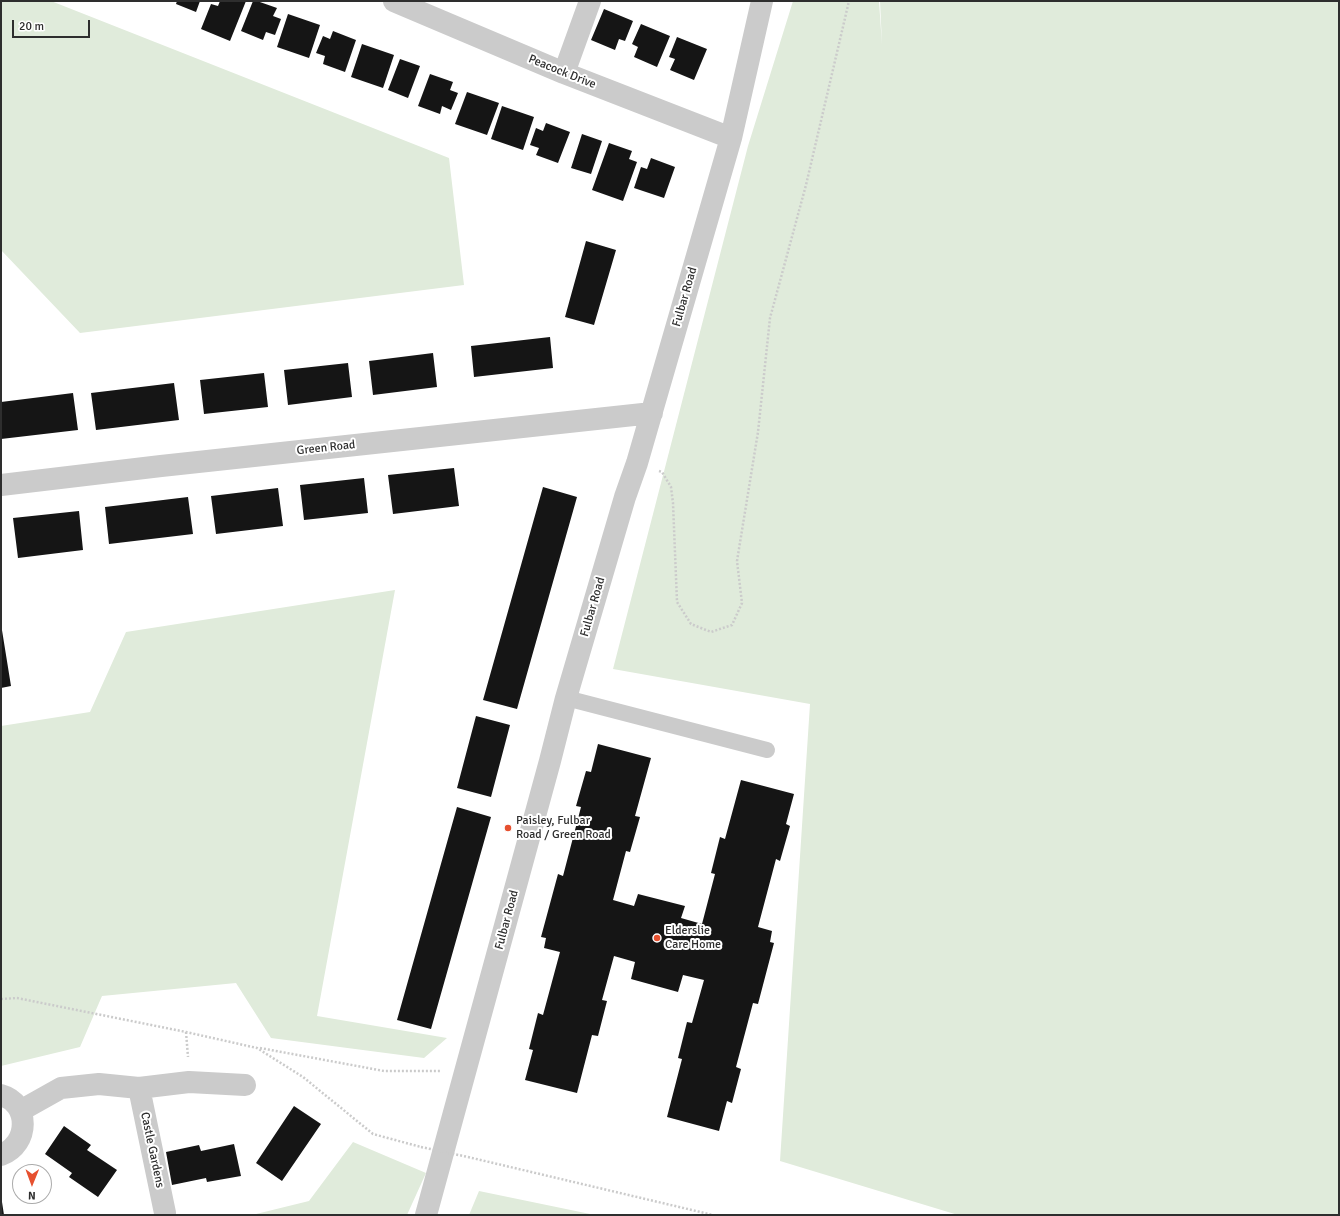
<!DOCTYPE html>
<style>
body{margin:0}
#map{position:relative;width:1340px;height:1216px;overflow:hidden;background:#fff;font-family:Signika,sans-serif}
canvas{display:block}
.frame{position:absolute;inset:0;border:2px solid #2e2e2e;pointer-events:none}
.north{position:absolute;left:12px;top:1164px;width:40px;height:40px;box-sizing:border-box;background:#fff;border:1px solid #ababab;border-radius:50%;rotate:181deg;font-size:11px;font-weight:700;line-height:16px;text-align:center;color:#2e2e2e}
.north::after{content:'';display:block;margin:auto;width:14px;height:18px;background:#e6502f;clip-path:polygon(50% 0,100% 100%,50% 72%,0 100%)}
.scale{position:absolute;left:12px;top:20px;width:78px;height:18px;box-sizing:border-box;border:2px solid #2e2e2e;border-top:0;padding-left:5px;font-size:12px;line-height:14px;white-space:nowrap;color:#2e2e2e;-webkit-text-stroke:3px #fff;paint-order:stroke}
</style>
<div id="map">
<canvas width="1340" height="1216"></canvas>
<div class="frame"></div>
<div class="north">N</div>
<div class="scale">20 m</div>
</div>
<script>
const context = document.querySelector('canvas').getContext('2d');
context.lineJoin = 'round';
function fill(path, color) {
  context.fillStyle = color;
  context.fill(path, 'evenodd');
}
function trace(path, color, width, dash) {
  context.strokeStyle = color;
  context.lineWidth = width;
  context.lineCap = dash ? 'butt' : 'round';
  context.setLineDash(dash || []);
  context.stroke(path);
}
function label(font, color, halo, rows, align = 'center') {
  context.font = font + ' Signika,sans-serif';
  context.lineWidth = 4;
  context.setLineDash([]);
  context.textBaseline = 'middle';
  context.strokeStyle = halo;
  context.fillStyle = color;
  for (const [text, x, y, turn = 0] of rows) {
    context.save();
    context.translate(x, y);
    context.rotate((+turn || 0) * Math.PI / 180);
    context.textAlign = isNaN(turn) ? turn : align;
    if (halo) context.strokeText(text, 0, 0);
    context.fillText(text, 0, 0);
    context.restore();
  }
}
const green = new Path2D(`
 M1,1H51L449,158L464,285L80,333L1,250Z
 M793,1H879L882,45L880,1H1339V1215H958L780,1161L810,704L613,669L748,146Z
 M395,590L317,1016L447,1038L424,1058L271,1038L236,983L102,996L80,1047L1,1066V726L90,712L126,632Z
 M353,1142L426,1173L407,1215H252L309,1201Z
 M479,1191L595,1215H469Z`);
const building = new Path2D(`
 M177,1H200L196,12L176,4Z
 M220,1H246L230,41L201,29L211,4L218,6Z
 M253,1H257L277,8L273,16L281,19L275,35L266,32L263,40L241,31Z
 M604,9L633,21L625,41L619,39L615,50L591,40Z
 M288,14L320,25L309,58L277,47Z
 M641,24L670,36L657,67L634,57L638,47L632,44Z
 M333,31L356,40L345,72L323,64L325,56L316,53L323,36L330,39Z
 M677,37L707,49L694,80L670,70L675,59L669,57Z
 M362,44L394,55L383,88L351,77Z
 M400,59L420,66L408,98L388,90Z
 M430,74L453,82L450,90L458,93L451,110L442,106L440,114L418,106Z
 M467,92L499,103L487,135L455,124Z
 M502,106L534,117L523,150L491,139Z
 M546,123L570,132L558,163L536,155L539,148L530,145L536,128L543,131Z
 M582,134L602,141L591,174L571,168Z
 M609,143L632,151L629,159L637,162L623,201L592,190Z
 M651,158L675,167L664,198L634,188L641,167L647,169Z
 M586,241L616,250L594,325L565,317Z
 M550,337L553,368L474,377L471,346Z
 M433,353L437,387L373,395L369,361Z
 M348,363L352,397L288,405L284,370Z
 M264,373L268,407L204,414L200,380Z
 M174,383L179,420L96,430L91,393Z
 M73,393L78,430L1,439V402Z
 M454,468L459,506L393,514L388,475Z
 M364,478L368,513L304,520L300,485Z
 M543,487L577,497L517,709L483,700Z
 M278,488L283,526L216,534L211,496Z
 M188,497L193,534L109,544L105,507Z
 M79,511L83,550L18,558L13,518Z
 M1,624L11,686L1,688Z
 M476,716L510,725L491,797L457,788Z
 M598,744L651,758L635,816L640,817L630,852L626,851L613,900L634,906L638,894L685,906L681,918L702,924L715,874L711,873L720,837L725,839L741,780L794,794L786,824L790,826L780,861L776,859L758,927L772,931L770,942L774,943L758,1004L753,1003L736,1067L741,1069L732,1103L727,1101L719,1131L667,1117L682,1059L678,1058L687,1022L692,1023L704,980L683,975L678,992L631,979L635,962L614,956L602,1000L607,1001L598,1036L592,1035L577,1093L525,1080L533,1050L529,1049L538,1013L543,1015L560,952L544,948L546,938L541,937L558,874L563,876L581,807L576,806L586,771L591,772Z
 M457,807L491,817L431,1029L397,1020Z
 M294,1106L321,1124L282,1181L256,1163Z
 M64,1126L91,1145L87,1150L117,1170L98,1197L69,1177L72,1173L45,1154Z
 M234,1144L241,1176L207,1182L206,1178L172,1185L166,1152L199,1145L201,1151Z
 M1,1202H2L4,1215H1Z`);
const path = new Path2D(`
 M659,471L662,472L671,487L673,503L677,602L691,624L711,632L732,625L742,603L737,561L758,432L770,318L806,185L849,1
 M1,999L17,998L186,1032L257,1048L303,1077L373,1134L421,1147
 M186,1032L188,1057
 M260,1048L384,1071H441
 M468,1157L713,1215`);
const lane = new Path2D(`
 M566,698L767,750`);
const street = new Path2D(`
 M394,1L564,73L731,138
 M564,73L590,1
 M1,485L161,466L652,413
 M139,1088L165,1213
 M1,1095C30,1103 30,1144 1,1155
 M20,1111L61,1088L99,1084L139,1088L189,1082L245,1085
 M426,1215L550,761L566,698L625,497L637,463L731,138L762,1`);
const pathBridge = new Path2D(`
 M421,1147L468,1157`);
const markers = [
 [508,828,4,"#e6502f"],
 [657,938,4,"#e6502f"]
];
const streetNames = [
 ["Peacock Drive",562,72,22],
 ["Fulbar Road",685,297,-74],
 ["Green Road",326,448,-6],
 ["Fulbar Road",593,607,-74],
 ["Fulbar Road",507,920,-75],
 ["Castle Gardens",152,1150,78]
];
const poiNames = [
 ["Paisley, Fulbar",516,821],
 ["Road / Green Road",516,835],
 ["Elderslie",665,931],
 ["Care Home",665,945]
];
fill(green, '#e0ebdb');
fill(building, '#151515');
trace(path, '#cbcbcb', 2.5, [2, 2]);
trace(lane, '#cbcbcb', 16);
trace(street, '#cbcbcb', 22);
trace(pathBridge, '#cbcbcb', 2.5, [2, 2]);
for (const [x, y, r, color] of markers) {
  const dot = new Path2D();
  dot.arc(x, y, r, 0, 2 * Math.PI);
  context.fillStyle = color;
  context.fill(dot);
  trace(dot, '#fff', 1.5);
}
label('12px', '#2e2e2e', '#fff', streetNames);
label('12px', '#2e2e2e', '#fff', poiNames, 'left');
</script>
